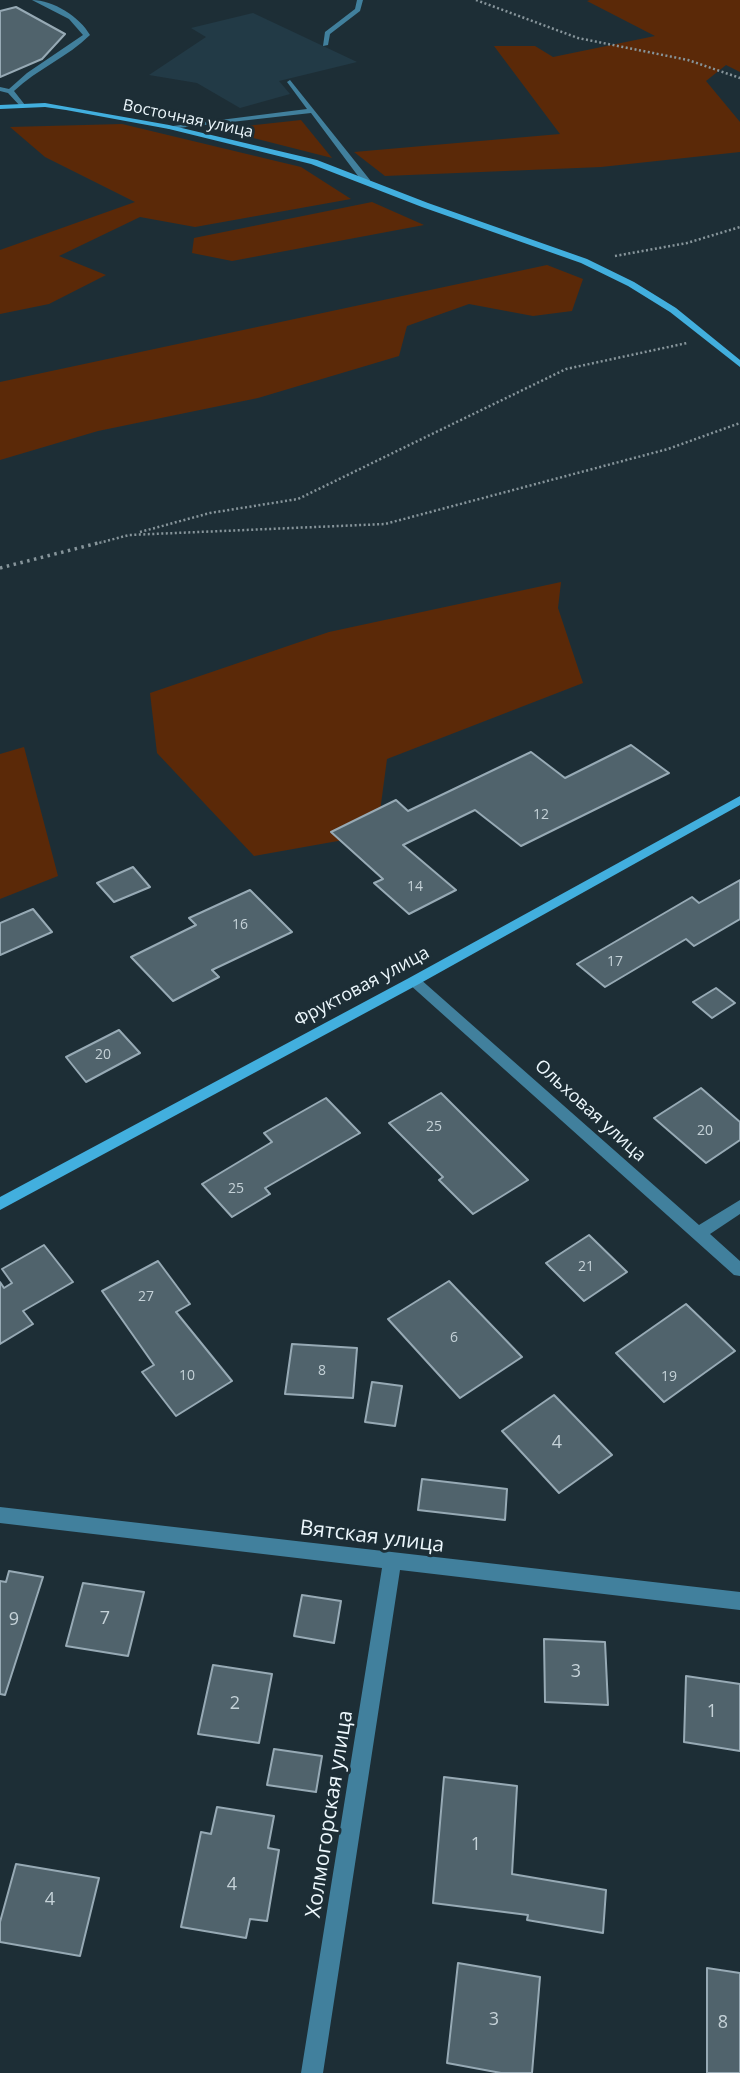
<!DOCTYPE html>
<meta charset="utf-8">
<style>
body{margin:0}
canvas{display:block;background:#1d2e36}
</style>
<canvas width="740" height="2073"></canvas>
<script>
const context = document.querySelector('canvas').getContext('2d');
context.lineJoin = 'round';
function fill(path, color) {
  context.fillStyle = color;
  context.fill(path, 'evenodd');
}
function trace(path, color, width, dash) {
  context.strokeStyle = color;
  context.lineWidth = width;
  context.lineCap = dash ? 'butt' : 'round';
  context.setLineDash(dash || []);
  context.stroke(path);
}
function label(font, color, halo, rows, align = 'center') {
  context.font = font + ' "Open Sans",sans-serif';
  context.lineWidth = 6;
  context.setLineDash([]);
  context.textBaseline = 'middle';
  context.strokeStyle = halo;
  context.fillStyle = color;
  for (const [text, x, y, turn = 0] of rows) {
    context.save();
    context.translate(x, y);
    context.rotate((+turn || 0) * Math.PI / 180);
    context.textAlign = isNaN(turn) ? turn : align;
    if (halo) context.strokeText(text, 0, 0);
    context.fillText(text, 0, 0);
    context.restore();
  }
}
const built = new Path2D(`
 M253,13L357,62L279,81L290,94L240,108L197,83L149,75L206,37L191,28Z`);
const green = new Path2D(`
 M590,0H740V72L726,65L706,81L740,122V152L601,167L385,176L354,152L560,134L494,46H535L553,57L655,36L587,1Z
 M301,120L332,158L218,129Z
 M122,124L301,167L351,199L195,227L140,217L59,256L106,275L49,304L0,314V250L135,202L45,157L10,127Z
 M372,202L424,225L232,261L192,253L194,238Z
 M547,265L583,279L572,311L533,316L469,304L407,326L399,356L258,398L98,431L0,460V382Z
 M561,582L558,608L583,683L387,759L377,834L254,856L157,753L150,693L329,632Z
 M24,747L58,876L0,899V754Z`);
const building = new Path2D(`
 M16,7L65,34L42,59L0,77V11Z
 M631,745L669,773L521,846L475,810L403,845L456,890L409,914L374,883L383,879L331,832L396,800L408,811L531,752L565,778Z
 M133,867L150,887L114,902L97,883Z
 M740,880V919L694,946L686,939L605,987L577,964L692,897L699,903Z
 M250,890L292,932L212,970L219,977L173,1001L131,957L196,925L189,918Z
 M33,909L52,932L0,955V923Z
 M716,988L735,1003L712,1018L693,1002Z
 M119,1030L140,1053L86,1082L66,1057Z
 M701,1088L740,1122V1140L706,1163L654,1118Z
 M441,1093L528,1180L473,1214L439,1180L443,1177L389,1123Z
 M326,1098L360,1133L265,1188L270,1194L232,1217L202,1184L272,1142L264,1133Z
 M589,1235L627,1272L584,1301L546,1263Z
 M44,1245L73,1282L23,1311L33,1324L0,1344V1282L4,1288L12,1283L2,1269Z
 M158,1261L190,1304L176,1312L232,1381L176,1416L142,1372L154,1365L102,1291Z
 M449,1281L522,1357L460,1398L388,1319Z
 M686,1304L735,1351L664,1402L616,1353Z
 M292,1344L357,1348L353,1398L285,1394Z
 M372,1382L402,1386L395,1426L365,1422Z
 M554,1395L612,1455L559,1493L502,1431Z
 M422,1479L507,1489L505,1520L418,1510Z
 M9,1571L43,1577L5,1695L0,1694V1581L6,1582Z
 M83,1583L144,1592L128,1656L66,1646Z
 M302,1595L341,1601L334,1643L294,1636Z
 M544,1639L605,1642L608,1705L545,1702Z
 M213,1665L272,1674L259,1743L198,1734Z
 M686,1676L740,1684V1751L684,1742Z
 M274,1749L322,1756L316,1792L267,1785Z
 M444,1777L517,1786L512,1874L606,1890L603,1933L527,1920L528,1915L433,1903Z
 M217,1807L274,1816L268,1848L279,1850L267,1921L250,1919L246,1938L181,1927L201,1832L211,1834Z
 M16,1864L99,1878L80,1956L0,1942V1922Z
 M458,1963L540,1977L532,2073H501L447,2063Z
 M707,1968L740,1973V2073H707Z`);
const pathFar1 = new Path2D(`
 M476,0L578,38L688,60L740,78
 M615,256L687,243L740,227
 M140,532L210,513L298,499L566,369L687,343
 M95,544L129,535L385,524L668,449L740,423`);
const path = new Path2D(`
 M0,568L102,542`);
const street = new Path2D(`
 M32,0C53,0 80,17 90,35C68,57 37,69 14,91L25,105L21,107L8,93L0,91V87L9,89L27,73L83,35L69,19Z
 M357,0H363L360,11L330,34L328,45L323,46L325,32L355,9Z
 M290,80L370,180V184H364L311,113L169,129L165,127L307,109L287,82Z
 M414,976L419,978L699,1225L740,1200V1214L710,1234L740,1261V1276L734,1275L409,984L407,981Z
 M0,1507L740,1592V1610L400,1570L323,2073H301L382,1568L0,1523Z`);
const secondary = new Path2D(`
 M45,103L169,125L317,160L428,203L587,259L634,282L676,308L740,360V367L670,312L628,286L581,263L422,207L311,164L169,129L66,110L45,107L0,109V105Z
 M740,796V805L419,984L0,1210V1197L409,978Z`);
const numberNames = [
 ["12",541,815],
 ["14",415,887],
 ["16",240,925],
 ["17",615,962],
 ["20",103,1055],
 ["25",434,1127],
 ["20",705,1131],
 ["25",236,1189],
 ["21",586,1267],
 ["27",146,1297],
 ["6",454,1338],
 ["8",322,1371],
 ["10",187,1376],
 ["19",669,1377]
];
const farStreetnames = [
 ["Восточная улица",188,119,12]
];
const streetNames = [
 ["Фруктовая улица",362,987,-28],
 ["Ольховая улица",590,1111,42]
];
const nearNumbernames = [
 ["4",557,1443],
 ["7",105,1619],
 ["9",14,1620],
 ["3",576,1672],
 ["2",235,1704],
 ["1",712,1712],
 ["1",476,1845],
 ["4",232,1885],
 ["4",50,1900],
 ["3",494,2020],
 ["8",723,2023]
];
const nearStreetnames = [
 ["Вятская улица",372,1537,7],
 ["Холмогорская улица",330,1814,-81]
];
fill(built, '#223a46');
fill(green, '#5b2908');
fill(building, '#50636c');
trace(building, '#97aab5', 2);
trace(pathFar1, '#87959b', 2.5, [2, 2.5]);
trace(path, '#87959b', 3.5, [2.5, 4.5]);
fill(street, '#41809d');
fill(secondary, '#42afde');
label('14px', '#c5d2d8', null, numberNames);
label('16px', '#ecf7fc', '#1d2e36', farStreetnames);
label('18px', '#ecf7fc', '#1d2e36', streetNames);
label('18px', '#c5d2d8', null, nearNumbernames);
label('21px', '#ecf7fc', '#1d2e36', nearStreetnames);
</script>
